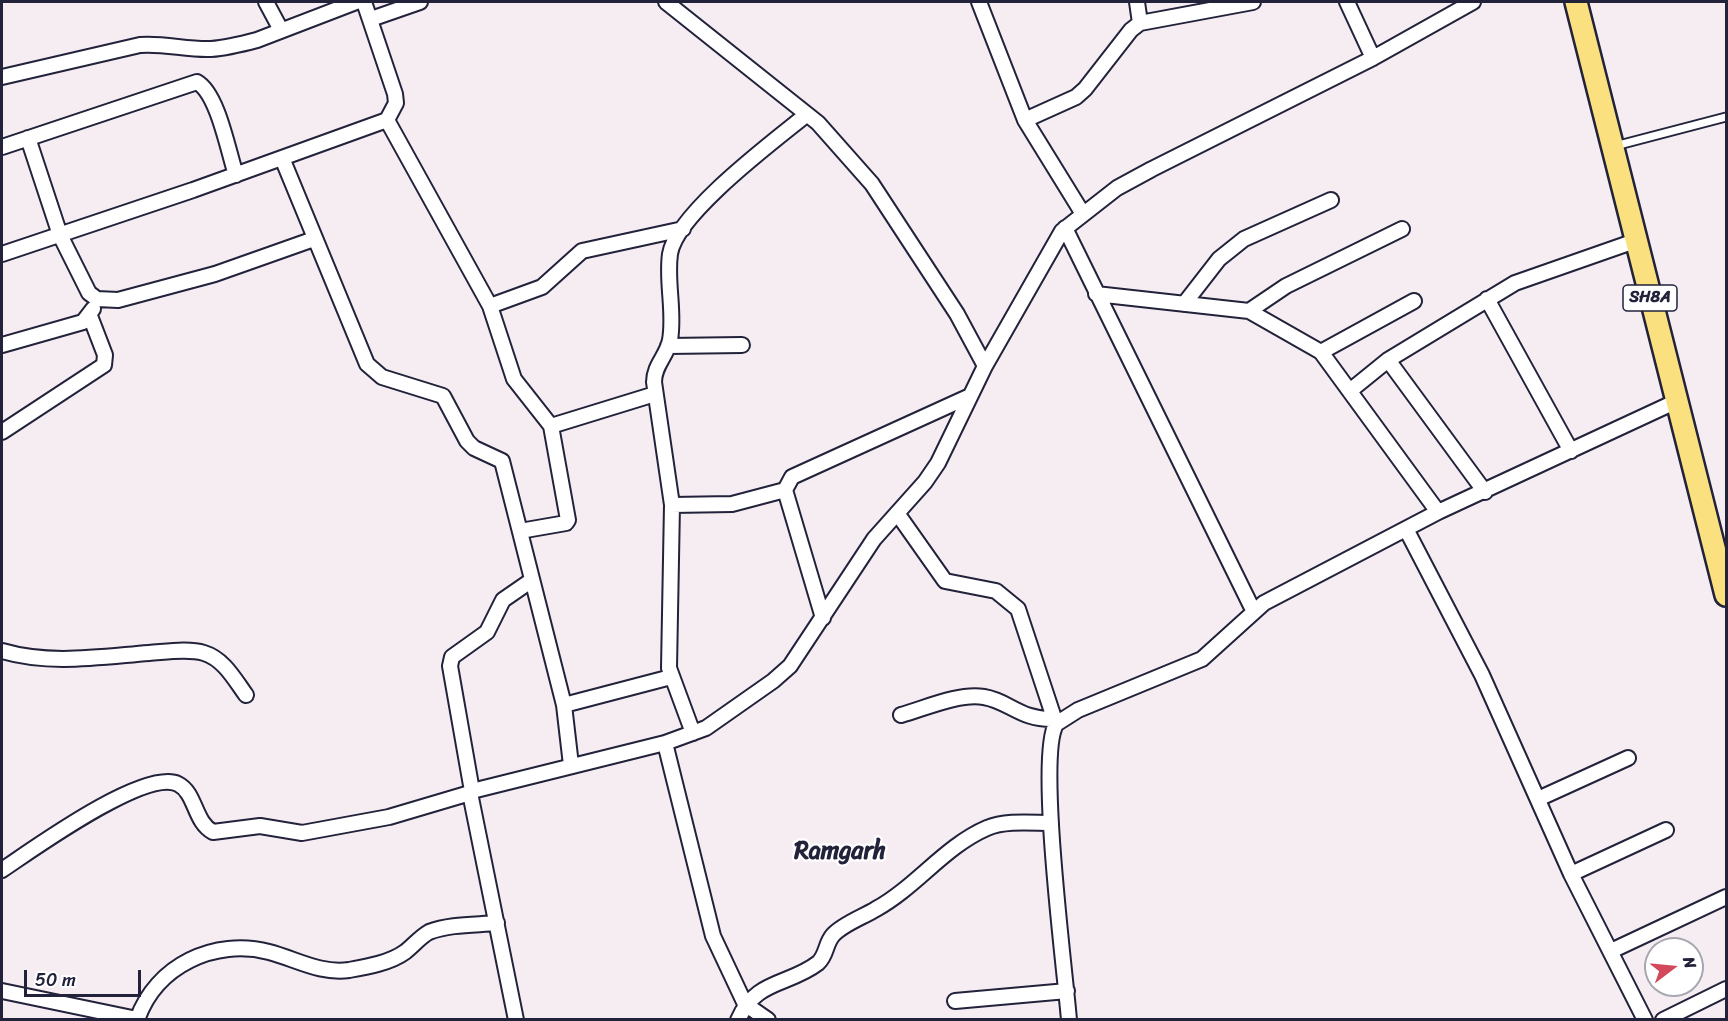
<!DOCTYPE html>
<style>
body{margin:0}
#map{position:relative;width:1728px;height:1021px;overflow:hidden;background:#f6edf3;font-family:Sriracha,sans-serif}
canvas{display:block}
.frame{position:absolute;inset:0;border:3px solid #22223b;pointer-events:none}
.north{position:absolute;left:1644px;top:937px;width:60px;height:60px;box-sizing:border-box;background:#fff;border:2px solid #a7a7b1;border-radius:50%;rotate:74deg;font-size:16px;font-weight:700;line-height:24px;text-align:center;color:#22223b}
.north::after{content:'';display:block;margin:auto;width:21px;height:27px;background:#d1495b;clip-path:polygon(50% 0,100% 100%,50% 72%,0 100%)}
.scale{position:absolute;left:24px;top:970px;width:117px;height:27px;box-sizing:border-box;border:3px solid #22223b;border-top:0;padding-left:8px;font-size:18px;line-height:21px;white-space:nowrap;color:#22223b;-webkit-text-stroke:4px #fff;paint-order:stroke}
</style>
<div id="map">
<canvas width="1728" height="1021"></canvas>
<div class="frame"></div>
<div class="north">N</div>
<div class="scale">50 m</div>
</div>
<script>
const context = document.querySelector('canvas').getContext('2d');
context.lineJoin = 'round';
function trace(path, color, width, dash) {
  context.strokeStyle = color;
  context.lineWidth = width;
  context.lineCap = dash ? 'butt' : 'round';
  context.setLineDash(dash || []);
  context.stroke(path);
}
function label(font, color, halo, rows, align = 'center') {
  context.font = font + ' Sriracha,sans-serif';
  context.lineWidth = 4.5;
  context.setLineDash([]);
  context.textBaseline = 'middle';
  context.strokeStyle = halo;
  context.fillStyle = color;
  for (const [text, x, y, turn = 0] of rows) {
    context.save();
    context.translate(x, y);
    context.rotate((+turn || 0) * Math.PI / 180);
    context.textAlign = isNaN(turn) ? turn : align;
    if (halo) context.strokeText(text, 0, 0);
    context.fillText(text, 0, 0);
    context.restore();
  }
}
const lane = new Path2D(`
 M1615,146L1726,117`);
const street = new Path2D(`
 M266,2L281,30
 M666,2L818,123L872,184L957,314L985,366
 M979,2L1025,120L1083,214
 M1137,2L1140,23
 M1347,2L1373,58
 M371,19L420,2
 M2,77L140,45C164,43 187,50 211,49C226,48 242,44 257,40L356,2
 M387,120L490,306L514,379L551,426L568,520L566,523L520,531
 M1025,120L1076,97L1085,89L1131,30L1140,23L1253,2
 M28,138L60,235L89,293L97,299L118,300L215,274L314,239
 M2,147L197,82C218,94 228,151 236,175
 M282,158L367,364L382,377L443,396L467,441L474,448L502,461L564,705L571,765
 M1065,228L1253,610
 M2,254L193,190L387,120L396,103L395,94L364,2
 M1096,294L1249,311L1321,352L1438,512
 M1487,299L1571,451
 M1184,304L1219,259L1244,239L1331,200
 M490,306L542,287L582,251L683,229
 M1249,311L1286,286L1402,229
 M2,345L83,322L93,309
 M668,346L742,345
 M1321,352L1414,301
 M1388,360L1485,492
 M1351,390L1388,360L1515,283L1635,241
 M551,426L655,394
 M2,432L104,365L105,355L90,316
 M672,505L732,504L785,490
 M897,513L945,581L996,591L1018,609L1056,724
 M1406,529L1482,675L1571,874L1645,1020
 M823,618L785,490L792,477L970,396
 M2,651C50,665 99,657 149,653C165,652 188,648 204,653C224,659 235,680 246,695
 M564,705L671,677
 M901,715C926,708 958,693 984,697C1009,701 1020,720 1054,719
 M693,733L669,668L672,505L654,382C654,365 667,356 670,340C675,312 666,282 670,254C676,214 774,141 806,115
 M665,743L713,936L745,1004L768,1020
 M472,791L450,666L452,657L487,632L503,600L532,580
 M1538,799L1628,758
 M2,870C32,850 145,768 178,784C196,793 194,822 213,832L260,826L302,833L389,817L470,793
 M1571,874L1666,830
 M1611,951L1726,897
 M2,991L137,1019
 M955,1001L1067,991
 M137,1020C156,965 215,938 269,952C296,959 320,974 349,970C366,967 390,963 405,952C413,946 420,937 429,932C450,924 475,925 497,923
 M516,1020L470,793L472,791L665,743L706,728L773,681L790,666L874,539L925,482L938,463L985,366L1062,231L1117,188L1152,169L1373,58L1473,2
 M738,1020C756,979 788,986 818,963C827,955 825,944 833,935C843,924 863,917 876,909C916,887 945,846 987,828C1006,820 1032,823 1051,823
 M1069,1020C1065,970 1037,758 1056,724L1078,710L1202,659L1264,603L1438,512L1677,401
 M1663,1020L1726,989`);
const primary = new Path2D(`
 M1576,2L1726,595`);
const shields = [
 [1650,298,54]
];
const shieldNames = [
 ["SH8A",1650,298]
];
const districtNames = [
 ["Ramgarh",840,852]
];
trace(lane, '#22223b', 11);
trace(street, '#22223b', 18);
trace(primary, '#22223b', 26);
trace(lane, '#fff', 7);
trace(street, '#fff', 14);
trace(primary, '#fbe080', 21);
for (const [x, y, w] of shields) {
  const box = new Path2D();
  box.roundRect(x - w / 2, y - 13, w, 26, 4.5);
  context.fillStyle = '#fff';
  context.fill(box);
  trace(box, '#22223b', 1.5);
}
label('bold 16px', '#22223b', null, shieldNames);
label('bold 24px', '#22223b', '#fff', districtNames);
</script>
